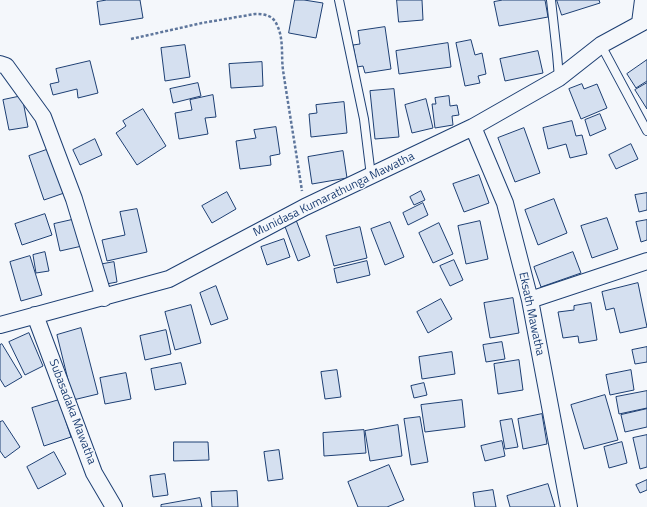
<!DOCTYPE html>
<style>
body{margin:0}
canvas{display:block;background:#f4f7fb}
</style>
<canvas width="647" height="507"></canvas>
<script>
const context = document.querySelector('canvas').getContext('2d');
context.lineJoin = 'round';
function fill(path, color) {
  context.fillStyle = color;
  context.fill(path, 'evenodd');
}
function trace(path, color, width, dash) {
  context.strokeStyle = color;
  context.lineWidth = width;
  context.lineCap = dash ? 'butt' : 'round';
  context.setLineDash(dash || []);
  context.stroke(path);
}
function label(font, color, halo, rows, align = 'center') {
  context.font = font + ' "Titillium Web",sans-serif';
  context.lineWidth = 3;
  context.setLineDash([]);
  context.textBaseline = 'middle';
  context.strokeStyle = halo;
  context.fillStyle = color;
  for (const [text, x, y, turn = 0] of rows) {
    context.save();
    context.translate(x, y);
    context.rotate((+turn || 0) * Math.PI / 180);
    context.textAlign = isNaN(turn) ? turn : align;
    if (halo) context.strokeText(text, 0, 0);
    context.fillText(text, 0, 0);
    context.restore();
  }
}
const building = new Path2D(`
 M107,0H140L143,18L100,25L97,2Z
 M295,0H304L323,3L316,38L289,33Z
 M397,0H422L423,20L399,22Z
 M503,0H545L548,17L499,26L494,2Z
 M557,0H599L600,3L562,15Z
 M385,27L391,69L365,73L363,66L357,67L353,45L360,44L358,31Z
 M471,40L475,55L482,53L486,74L478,76L480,83L465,86L456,43Z
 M448,43L451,67L399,74L396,51Z
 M185,45L190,77L165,81L161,48Z
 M538,51L543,73L505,81L500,59Z
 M647,60V81L636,88L627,74Z
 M90,61L98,93L78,98L77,89L53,95L50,84L59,82L56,69Z
 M262,62L263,86L231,88L229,64Z
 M198,83L201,96L173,103L170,89Z
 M647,83V109L635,90Z
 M582,84L584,89L597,84L607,108L581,119L569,89Z
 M394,89L399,137L375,139L370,91Z
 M213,95L216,117L205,118L208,134L179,139L175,113L192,110L190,100Z
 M22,96L28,127L9,130L3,100Z
 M449,96L450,106L457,105L459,115L452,116L453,125L435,128L432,104H436L435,98Z
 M426,99L433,128L412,133L405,105Z
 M344,102L347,133L311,137L309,114L317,113L316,105Z
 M143,109L166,146L137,165L116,133L126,126L123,121Z
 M600,114L606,129L590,136L585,120Z
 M572,121L576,136L582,135L587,154L570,158L566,144L548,149L543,128Z
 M276,127L280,154L270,156L271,165L240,169L236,141L256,138L254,130Z
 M524,128L540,173L515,182L498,138Z
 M95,139L102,155L80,165L73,150Z
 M631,144L638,159L616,169L609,155Z
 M52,148L67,192L44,200L29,156Z
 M343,151L347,178L312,184L308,157Z
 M479,175L489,203L464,212L453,184Z
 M421,191L425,200L414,205L410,197Z
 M227,192L236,209L212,223L202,206Z
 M647,193V210L639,212L635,195Z
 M554,199L567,233L538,245L525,210Z
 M423,203L428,215L408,225L403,213Z
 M137,209L147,252L107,261L102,240L125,235L120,212Z
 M45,214L52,235L22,245L15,224Z
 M607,218L618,249L592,258L581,226Z
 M76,219L82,246L60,251L54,224Z
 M296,220L310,256L298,261L284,224Z
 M647,220V240L641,242L636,222Z
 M480,221L488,259L466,264L458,226Z
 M390,222L404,257L385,265L371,229Z
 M439,223L453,254L433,263L419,233Z
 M360,227L367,258L334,266L326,236Z
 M284,239L290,257L267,265L261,247Z
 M45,252L49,271L36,273L33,255Z
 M573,252L581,273L541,287L534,267Z
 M30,256L42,295L21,301L10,262Z
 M454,260L463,280L450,286L440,266Z
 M367,261L370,275L337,283L334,269Z
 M114,262L117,282L101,285L98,265Z
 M638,283L647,327L620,333L614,308L606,310L602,292Z
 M216,286L228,319L211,325L200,293Z
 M513,298L519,333L490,338L484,303Z
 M441,299L452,319L428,333L417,312Z
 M591,303L597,340L579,343L578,336L563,338L558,312L574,310V306Z
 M191,305L201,343L175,350L165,312Z
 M81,328L98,394L73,400L57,335Z
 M166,330L171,354L145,360L140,336Z
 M29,333L43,366L25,375L9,342Z
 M502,342L505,359L486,362L483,345Z
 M2,344L22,377L5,387L0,379V345Z
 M647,347V362L635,364L632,350Z
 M452,352L455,374L422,379L419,357Z
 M519,360L523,390L498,394L494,364Z
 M181,363L186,384L155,390L151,369Z
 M337,370L341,397L325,399L321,372Z
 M631,370L634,390L610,395L606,375Z
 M126,373L131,399L105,404L100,378Z
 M424,383L427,395L414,398L411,386Z
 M647,391V408L619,414L616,397Z
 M605,395L618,440L584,449L571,405Z
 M59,400L71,437L44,446L32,408Z
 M462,400L465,427L425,432L421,405Z
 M647,409V427L625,432L621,415Z
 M542,414L547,444L523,449L518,419Z
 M420,417L428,462L411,465L404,419Z
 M512,419L518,447L505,449L500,421Z
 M3,421L20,447L5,458L0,451V422Z
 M398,425L402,456L370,461L365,431Z
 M364,430L366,453L324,456L323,433Z
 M647,435V467L640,469L633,438Z
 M502,441L505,456L485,461L481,446Z
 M174,442H208L209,460L174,461Z
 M622,442L627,463L609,468L604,447Z
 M279,450L283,479L268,481L264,452Z
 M54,452L66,474L38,489L27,467Z
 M389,465L404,500L387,507H358L348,482Z
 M165,474L168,495L153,497L150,476Z
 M647,480V490L640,493L636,485Z
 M548,484L555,507H510L507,496Z
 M493,490L496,507H475L473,493Z
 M237,491L238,507H212L211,492Z
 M200,498L202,507H161V505Z`);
const path = new Path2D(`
 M131,39L202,23L255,14C264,14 273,15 277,25C284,39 281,56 283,70C289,110 296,151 302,191`);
const service = new Path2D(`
 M339,0L364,119L371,176
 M551,0L557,54L559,78
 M601,45L647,131`);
const minor = new Path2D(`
 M640,23L643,0
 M0,64L6,66L43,117L74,199L104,298
 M473,127L505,203L530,300L569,507
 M530,300L647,261
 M35,315L94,473L114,507
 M0,325L169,279L305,207L473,127L559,78L601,45L647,20`);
const streetNames = [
 ["Munidasa Kumarathunga Mawatha",334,195,-26],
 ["Eksath Mawatha",531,314,78],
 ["Subasadaka Mawatha",72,412,69]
];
fill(building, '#d5e0f0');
trace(building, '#1d3f73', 1);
trace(service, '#1d3f73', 10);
trace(minor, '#1d3f73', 18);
trace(path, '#5e769c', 2.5, [3, 2]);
trace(service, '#f4f7fb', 8);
trace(minor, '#f4f7fb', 16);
label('12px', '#1d3f73', '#f4f7fb', streetNames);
</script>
